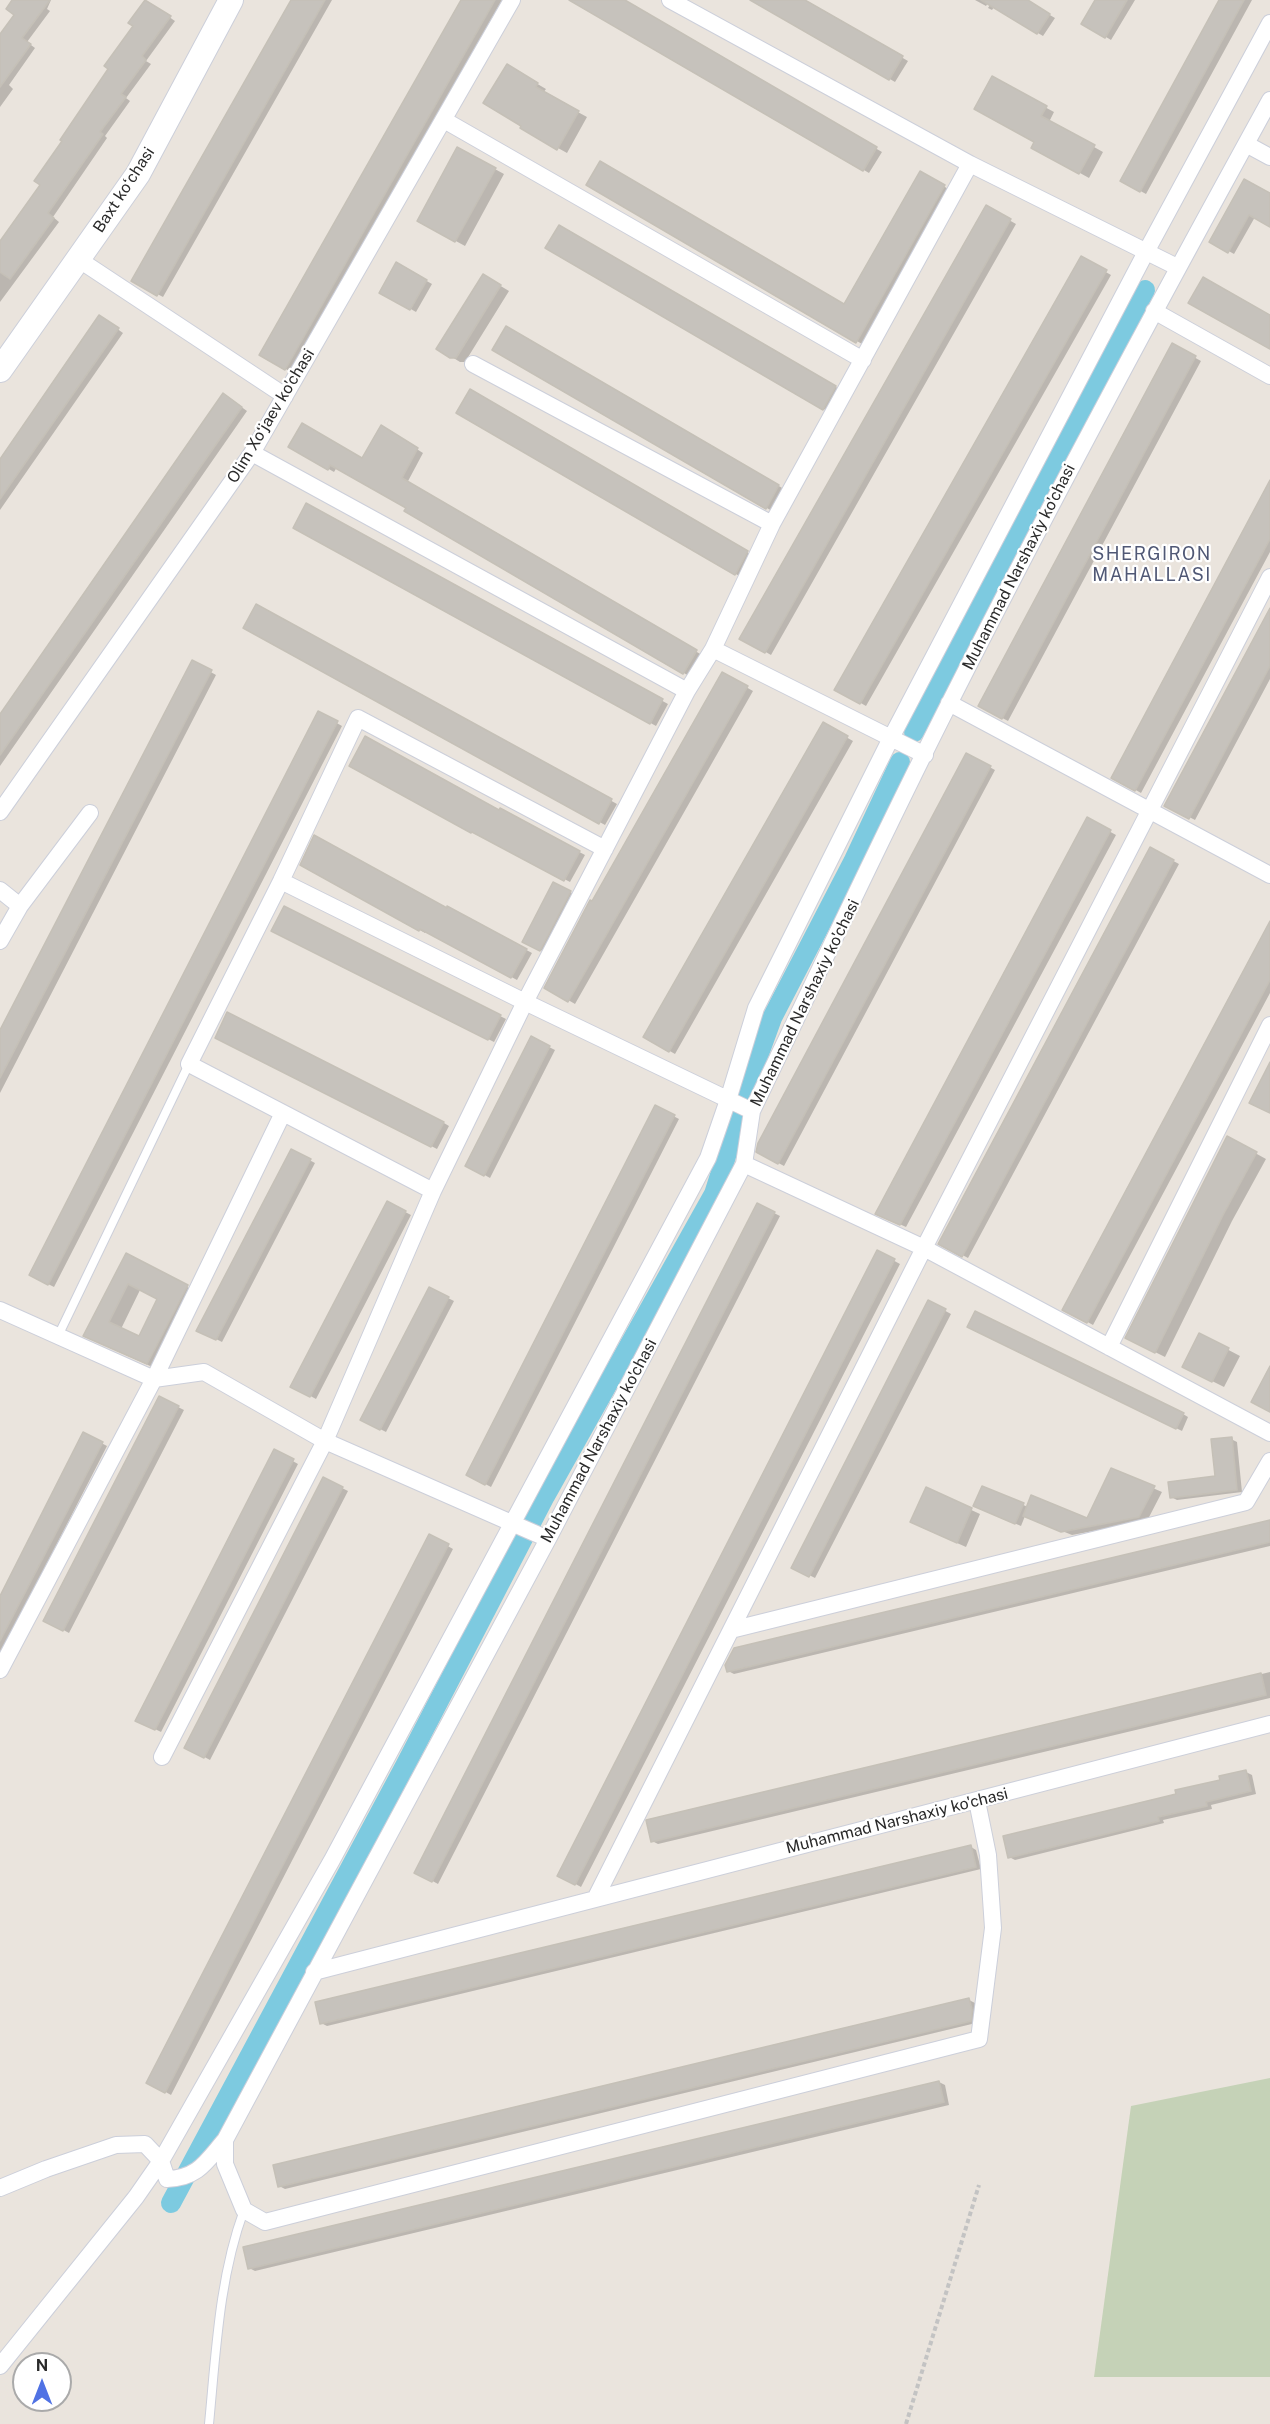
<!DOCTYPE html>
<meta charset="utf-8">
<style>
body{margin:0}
#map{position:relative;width:1270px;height:2424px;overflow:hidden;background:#eae4dd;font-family:"Public Sans",sans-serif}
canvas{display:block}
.north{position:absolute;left:12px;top:2352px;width:60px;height:60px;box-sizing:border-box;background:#fff;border:2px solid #aaa;border-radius:50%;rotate:0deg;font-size:16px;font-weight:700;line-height:24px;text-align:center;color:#2a2a2a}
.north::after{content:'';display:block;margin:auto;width:21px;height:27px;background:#5072e4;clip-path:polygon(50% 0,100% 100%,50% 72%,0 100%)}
</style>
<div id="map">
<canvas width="1270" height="2424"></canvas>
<div class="north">N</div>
</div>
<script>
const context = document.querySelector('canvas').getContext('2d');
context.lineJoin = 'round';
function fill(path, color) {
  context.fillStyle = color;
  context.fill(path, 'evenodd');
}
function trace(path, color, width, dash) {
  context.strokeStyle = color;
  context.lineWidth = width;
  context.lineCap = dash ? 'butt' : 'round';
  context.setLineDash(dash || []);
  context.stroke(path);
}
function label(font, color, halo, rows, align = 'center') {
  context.font = font + ' "Public Sans",sans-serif';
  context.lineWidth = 4.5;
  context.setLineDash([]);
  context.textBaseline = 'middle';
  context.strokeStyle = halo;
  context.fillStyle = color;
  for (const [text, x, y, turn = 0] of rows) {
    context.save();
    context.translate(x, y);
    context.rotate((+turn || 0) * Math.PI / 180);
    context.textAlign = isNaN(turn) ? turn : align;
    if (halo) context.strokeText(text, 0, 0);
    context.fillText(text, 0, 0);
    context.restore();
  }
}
const cemetery = new Path2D(`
 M1270,2078V2377H1094L1131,2106Z`);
const shadow = new Path2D(`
 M14,0H51L47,9L50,11L27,42L35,48L9,85L13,89L0,107V37L16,15Z
 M293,0H332L163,297L133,281Z
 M463,0H502L291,372L261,355Z
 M572,0H621L882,152L869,173Z
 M753,0H803L908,61L895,82Z
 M975,0H990L986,6Z
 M993,0H1024L1055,18L1043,36L994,7L992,10L988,8Z
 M1096,0H1135L1111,40L1083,23Z
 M1221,0H1252L1146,194L1122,181Z
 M146,1L175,21L146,61L151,64L126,98L130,101L105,136L107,138L53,217L59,222L0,302V242L42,185L135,26L130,23Z
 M507,66L546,89L543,93L587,117L567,153L522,128Z
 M993,79L1054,112L1049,122L1103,152L1089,178L1033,147L1036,142Z
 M458,149L504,174L465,246L419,221Z
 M921,173L950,190L862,344L588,185L845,306Z
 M1270,194V225L1255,217L1234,254L1211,241Z
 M986,207L1016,224L771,655L741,638Z
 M560,227L841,390L829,412L547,248Z
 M1081,258L1111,275L866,706L836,689Z
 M397,264L432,284L416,312L381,292Z
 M484,276L509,291L465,362H460L439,349Z
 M105,320L123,333L0,510V461Z
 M506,328L784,489L772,511L494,349Z
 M1172,345L1201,361L1008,721L980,706Z
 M470,391L752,555L741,577L458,412Z
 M229,398L247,411L0,766V717Z
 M382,427L423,453L407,483L702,655L689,676L406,511L408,508L337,467L334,472L290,447L362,460Z
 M1270,484V552L1141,793L1113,777Z
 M307,505L668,704L656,726L295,527Z
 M257,606L617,804L605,825L245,627Z
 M1270,611V679L1195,820L1166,805Z
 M193,662L216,675L0,1093V1036Z
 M723,674L753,691L575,1004L546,987Z
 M319,713L342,726L54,1287L36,1278Z
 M823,724L853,741L675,1054L645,1037Z
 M967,755L995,770L784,1166L758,1152Z
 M351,765L500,812L501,810L585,855L570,882L478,834L477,835Z
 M1087,819L1116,835L906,1227L882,1216Z
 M1151,849L1179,864L968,1258L940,1243Z
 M302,865L447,910L448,908L532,953L517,980L426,931L425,933Z
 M554,884L576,895L546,953L524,941Z
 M285,908L506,1019L494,1042L279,934Z
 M1270,924V993L1093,1325L1064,1309Z
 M531,1038L555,1050L490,1178L467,1165Z
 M222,1040L444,1123L449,1126L437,1149Z
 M656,1107L679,1119L491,1487L468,1475Z
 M1228,1138L1266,1159L1232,1221L1165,1357L1137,1343Z
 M292,1151L315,1163L222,1342L198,1330Z
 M388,1203L411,1215L316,1399L292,1386Z
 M758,1205L780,1216L438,1884L416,1872Z
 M878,1252L900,1264L581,1887L559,1875Z
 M126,1256L199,1293L159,1370L97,1342ZM140,1290L158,1299L139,1338L121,1329Z
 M430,1289L454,1301L386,1432L362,1420Z
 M929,1302L951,1314L815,1578L793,1567Z
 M975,1330L1183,1414L1188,1417L1182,1431Z
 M1200,1335L1240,1356L1224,1387L1196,1373Z
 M160,1398L184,1410L69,1633L45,1620Z
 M84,1434L107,1446L0,1655V1597Z
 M1231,1439L1237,1442L1242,1492L1177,1500L1171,1497L1217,1477Z
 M275,1451L298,1464L161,1732L137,1720Z
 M1111,1470L1162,1492L1147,1521L1072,1535L1025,1516L1021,1526L981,1509L983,1488L1028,1507L1087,1520Z
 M324,1479L348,1491L210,1760L186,1747Z
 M926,1489L980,1514L966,1547L921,1527Z
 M1270,1521V1546L734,1674L728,1671Z
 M430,1536L453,1549L171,2095L148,2082Z
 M1270,1672V1698L658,1844L652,1841L648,1822Z
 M1246,1772L1252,1775L1256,1794L1211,1805L1212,1809L1163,1820L1164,1823L1015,1860L1009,1857Z
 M971,1847L976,1850L981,1869L327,2026L321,2023Z
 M969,2000L975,2003L977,2014L976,2023L285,2189L279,2186Z
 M939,2082L945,2085L949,2105L255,2271L249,2268Z`);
const canal = new Path2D(`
 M914,732L1145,290
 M171,2203L405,1766L545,1496L714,1194L757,1059L772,1018L854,860L900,762`);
const building = new Path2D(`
 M12,0H50L22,38L31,44L0,87V34L14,15L6,9Z
 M145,0L171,16L142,56L146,60L121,94L126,97L100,132L103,134L48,213L54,218L10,279L0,272V241L40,185L34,181L62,141L60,140L108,69L104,66L133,26L128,23Z
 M291,0H325L157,296L131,281Z
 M461,0H495L285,370L259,355Z
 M569,0H625L877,147L863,171Z
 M750,0H805L903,56L889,80Z
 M981,0H1028L1050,14L1037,34Z
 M1095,0H1127L1105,38L1081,24Z
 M1219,0H1244L1140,192L1120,181Z
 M507,64L538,83L536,87L579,111L557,150L520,128L521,126L483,103Z
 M992,76L1047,106L1041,116L1095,145L1079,174L1031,148L1034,142L974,109Z
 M457,147L496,168L455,242L417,221Z
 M600,161L844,304L920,171L945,185L856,343L586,185Z
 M1244,179L1270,193V227L1249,215L1228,253L1209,242Z
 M986,205L1011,219L765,653L739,639Z
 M559,225L836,386L823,410L545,248Z
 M1081,256L1107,270L860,704L834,690Z
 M396,262L427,280L410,310L379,293Z
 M483,274L501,285L456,358H450L436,349Z
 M1203,277L1270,315V349L1188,303Z
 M99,315L119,328L0,499V459Z
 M506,326L779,485L766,509L492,350Z
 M1172,343L1196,356L1002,719L978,706Z
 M470,389L748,551L735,575L456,413Z
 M223,393L242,407L0,755V714Z
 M302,423L362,458L381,425L418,448L402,478L697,650L683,674L404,511L406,508L330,465L328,470L288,447Z
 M1270,480V539L1135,791L1111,778Z
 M306,503L663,699L650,724L293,528Z
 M256,604L612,799L599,824L243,628Z
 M1270,608V666L1189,819L1164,806Z
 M192,660L212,670L0,1078V1030Z
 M722,672L748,686L568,1002L544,988L590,900L592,901Z
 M318,711L338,721L48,1285L29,1275Z
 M823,722L848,736L669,1052L643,1037Z
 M365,736L499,810L500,808L580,851L564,881L472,832L471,833L349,766Z
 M966,753L991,766L778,1164L756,1152L758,1143Z
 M1087,817L1111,830L1061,924L900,1225L875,1214Z
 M314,835L447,908V906L527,949L511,978L420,929L419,931L300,865Z
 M1150,847L1174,860L962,1257L938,1244Z
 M553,882L571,891L540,951L522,942Z
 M284,906L501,1015L488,1040L271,931Z
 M1270,921V980L1087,1323L1062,1310Z
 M227,1012L444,1122L431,1147L215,1038Z
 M531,1036L550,1046L484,1176L465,1166Z
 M1270,1062V1113L1249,1103Z
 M655,1105L675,1115L485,1485L466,1475Z
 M1227,1136L1257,1152L1223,1215L1155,1353L1125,1338Z
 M291,1149L311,1159L216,1340L196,1331Z
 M387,1201L406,1211L310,1397L290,1387Z
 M757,1203L775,1212L432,1882L414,1873Z
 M877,1250L895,1259L575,1885L557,1876Z
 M126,1253L188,1285L147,1364L83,1336ZM128,1284L157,1299L139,1336L109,1322Z
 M429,1287L449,1297L380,1430L360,1420Z
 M928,1300L946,1309L809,1577L791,1568Z
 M975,1311L1184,1413L1176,1429L967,1327Z
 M1199,1333L1229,1348L1212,1382L1182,1367Z
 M1270,1366V1412L1251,1402Z
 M159,1396L179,1406L63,1631L43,1621Z
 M83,1432L103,1442L0,1641V1596Z
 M1232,1437L1237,1490L1170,1498L1168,1482L1215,1476L1211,1439Z
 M274,1449L294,1459L155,1730L135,1721Z
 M1111,1468L1155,1486L1139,1517L1061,1532L1023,1516L1031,1495L1087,1518Z
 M323,1477L343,1487L204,1758L184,1748Z
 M982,1486L1024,1503L1015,1524L973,1506Z
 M926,1487L972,1508L957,1543L910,1522Z
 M1270,1520V1542L727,1672L725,1665L734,1648Z
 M429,1534L449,1544L165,2093L146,2083Z
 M1261,1673L1266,1695L651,1842L646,1820Z
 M1246,1770L1251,1791L1206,1802L1207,1806L1158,1817L1159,1821L1008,1858L1003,1836L1176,1794L1175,1790L1220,1780L1219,1776Z
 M971,1845L976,1867L320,2024L315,2002Z
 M969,1998L972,2010L971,2021L278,2187L273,2165Z
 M939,2081L944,2102L248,2269L243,2247Z`);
const path = new Path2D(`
 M906,2424L979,2185`);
const service = new Path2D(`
 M58,1336L189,1064
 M209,2424C216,2352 219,2278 244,2210`);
const minor = new Path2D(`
 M670,0L970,164L1177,267
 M444,120L863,360
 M1246,144L1270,157
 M78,259L285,396
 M1154,311L1270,376
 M473,364L772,524
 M252,453L687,691
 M713,649L925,755
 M949,703L1270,875
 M0,812L252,453L512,0
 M281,881L525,1002L752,1111
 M0,890L20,906
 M0,941L20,906L90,813
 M744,1164L924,1248L1270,1433
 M433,1191L189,1064L281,881L358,718L605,849
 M0,1310L154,1379L204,1372L325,1441L548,1539
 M1109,1347L1270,1025
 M731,1630L1246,1502L1270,1461
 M0,1670L154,1379L283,1113
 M162,1757L325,1441L433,1191L525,1002L687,691L713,649L772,524L970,164
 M596,1897L924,1248L1270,577
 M314,1972L1270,1724
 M225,2140V2164L244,2210L265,2222L979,2039L993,1928L988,1855L977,1801
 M0,2188L46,2169L116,2145L145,2144L161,2161L167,2179C198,2178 206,2162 225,2140L548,1539L744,1164L752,1111C818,974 882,836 951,700C1053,498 1161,298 1270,100
 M0,2366L136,2197L161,2161L332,1860L708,1158L728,1100L756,1008L891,738L1146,252L1270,23`);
const secondary = new Path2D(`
 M0,370L138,174L231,0`);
const streetNames = [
 ["Baxt koʻchasi",124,190,-57],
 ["Olim Xoʻjaev ko'chasi",271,416,-59],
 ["Muhammad Narshaxiy ko'chasi",1019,567,-63],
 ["Muhammad Narshaxiy ko'chasi",805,1003,-64],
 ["Muhammad Narshaxiy ko'chasi",599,1441,-62],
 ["Muhammad Narshaxiy ko'chasi",897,1821,-14]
];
const neighbourhoodNames = [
 ["SHERGIRON",1152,554],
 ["MAHALLASI",1152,575]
];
fill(cemetery, '#c5d2b7');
fill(shadow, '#0003');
trace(canal, '#7dcae0', 20);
fill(building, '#c6c2bc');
trace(building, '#c5c0b7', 1.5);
trace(service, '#cccfda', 10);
trace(minor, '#cccfda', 18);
trace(secondary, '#cccfda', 26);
trace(path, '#c3c3c3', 4, [4.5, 3]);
trace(service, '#fff', 8);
trace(minor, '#fff', 16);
trace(secondary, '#fff', 24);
label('16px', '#2a2a2a', '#fff', streetNames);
context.letterSpacing = '1.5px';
label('18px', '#505875', '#fff', neighbourhoodNames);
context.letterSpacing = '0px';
</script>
